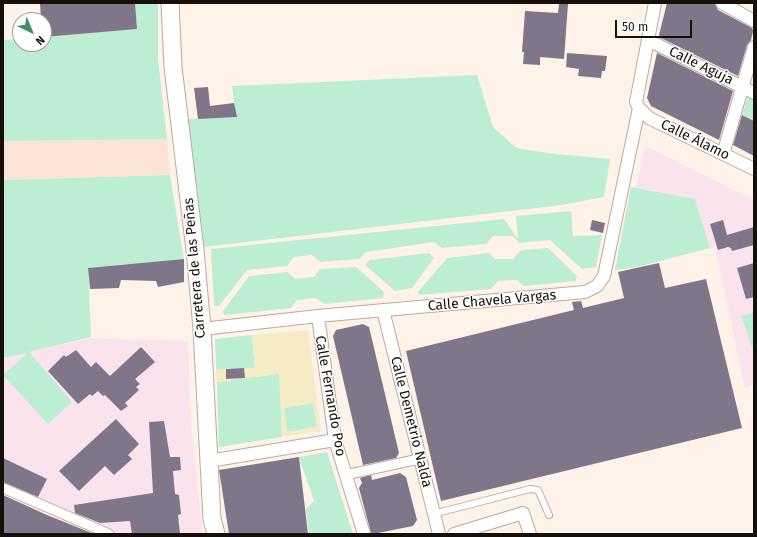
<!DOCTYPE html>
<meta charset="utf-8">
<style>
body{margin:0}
#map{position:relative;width:757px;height:537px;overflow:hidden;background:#fff2e9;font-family:"Fira Sans",sans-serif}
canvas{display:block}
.frame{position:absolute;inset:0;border:4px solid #160f0a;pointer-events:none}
.north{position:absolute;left:12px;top:12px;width:40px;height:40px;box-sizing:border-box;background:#fff;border:1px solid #a29f9d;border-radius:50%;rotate:136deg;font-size:11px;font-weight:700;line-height:16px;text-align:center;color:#160f0a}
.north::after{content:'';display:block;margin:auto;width:14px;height:18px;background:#3a9064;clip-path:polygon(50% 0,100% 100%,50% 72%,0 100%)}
.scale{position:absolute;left:615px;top:20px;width:77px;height:18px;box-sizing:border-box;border:2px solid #160f0a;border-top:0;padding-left:5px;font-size:12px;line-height:14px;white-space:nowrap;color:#160f0a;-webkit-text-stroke:3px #fff;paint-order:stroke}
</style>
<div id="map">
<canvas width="757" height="537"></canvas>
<div class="frame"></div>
<div class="north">N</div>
<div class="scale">50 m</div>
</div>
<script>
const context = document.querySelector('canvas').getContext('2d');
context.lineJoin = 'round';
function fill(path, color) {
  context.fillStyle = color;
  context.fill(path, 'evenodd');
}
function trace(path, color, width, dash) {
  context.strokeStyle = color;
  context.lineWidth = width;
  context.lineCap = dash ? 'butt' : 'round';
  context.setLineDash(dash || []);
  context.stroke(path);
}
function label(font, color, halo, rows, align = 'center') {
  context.font = font + ' "Fira Sans",sans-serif';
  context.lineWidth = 3;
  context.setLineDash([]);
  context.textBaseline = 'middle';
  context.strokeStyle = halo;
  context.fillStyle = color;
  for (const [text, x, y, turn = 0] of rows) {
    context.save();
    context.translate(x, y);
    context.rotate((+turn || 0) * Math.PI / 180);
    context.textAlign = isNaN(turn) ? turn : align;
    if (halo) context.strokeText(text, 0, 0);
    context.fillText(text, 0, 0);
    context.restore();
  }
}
const built = new Path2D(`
 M167,139L170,175L3,180V141Z`);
const education = new Path2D(`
 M645,146L754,200V385L745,388L715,247L710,248L695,199L636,188Z
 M91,338L188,341L191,424L203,534H118L97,523L76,516L3,483V358Z`);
const green = new Path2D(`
 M135,3H158V59L167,139L3,141V40L20,39V44H44V37L137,29Z
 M477,75L493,127L514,146L521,149L556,154L610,159L604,197L562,205L204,247L187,119L236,117L232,86Z
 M750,97L754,99V121L742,115L747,99Z
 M170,175L184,259L88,268L91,337L29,352L72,402L48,424L3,375L28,353L3,358V180Z
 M631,187L695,199L710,248L637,267L615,270Z
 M571,211L573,236L602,235L596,267L582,269L550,240L519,243L513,236H493L486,244L442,248L434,242L366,252L359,259L320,262L312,255L294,257L287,266L247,270L219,306H214L211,249L504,219L518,239L516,216Z
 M548,248L577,276L576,281L524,286L517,280L498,281L491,289L419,295L418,292L447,258L489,253L495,259H513L521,250Z
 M429,253L434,258L412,288L395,291L365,265L370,260Z
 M356,267L384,292L383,298L324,304L316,298L297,300L291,308L224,315L223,311L249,276L287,272L295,279L314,277L320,269Z
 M754,312V353L741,316Z
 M252,335L255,368L216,369L215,339Z
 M313,369L281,407L282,437L219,447L217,382Z
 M314,403L317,427L287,432L283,408Z
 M327,452L353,534H309L306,509L314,501L299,457Z`);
const sand = new Path2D(`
 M308,330L321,431L282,437L279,374L217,382L216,369L255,368L252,335ZM313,403L317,427L287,432L284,408Z`);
const building = new Path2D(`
 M40,3H135L137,29L44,37V20H41Z
 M667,3H715L718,10L752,28L753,31L751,40L747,45L738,76L661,38L659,35Z
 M559,4H568L564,59L540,57V65L523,64L524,52H522L525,11L558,13Z
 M567,53L607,56L605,71H602L601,78L578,76L579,69L566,67Z
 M657,53L733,91L719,140L651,106L647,98Z
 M208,87L210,106L234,103L237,117L198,119L194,88Z
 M742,115L754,121V156L733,145Z
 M592,220L605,223L603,233L590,230Z
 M723,220L727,235L754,227V245L732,251L731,248L728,247L718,250L710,224Z
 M184,259V282L158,287L156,281L121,280L119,288L90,289L88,268Z
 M659,263L665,288L706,279L742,428L441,501L406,351L574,310L572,302L581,301L583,308L624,298L618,272Z
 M754,263V297L746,299L737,268Z
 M363,324L369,327L399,453L396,458L363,465L333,336L336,330Z
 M141,347L155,362L135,379L140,384L136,387L139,390L125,403L128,406L121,411L105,395L103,396L98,391L92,396L90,394L78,404L48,371L64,355L66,357L76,350L91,367L96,362L110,376Z
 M244,368L245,378L226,379V369Z
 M116,419L139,444L128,455L132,459L114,475L105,466L79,491L59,471Z
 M164,421L170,457H180L181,470L173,471L175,494L179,495L181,514L178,515L180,534H132L130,521L100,523L75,513L74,505L153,493L149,422Z
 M299,457L308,534H229L219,470Z
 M3,458L47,479L38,497L3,482Z
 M400,473L406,477L417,520L413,526L373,534L371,533L359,488L362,483L360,478L371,475L372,480Z
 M3,495L47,515L94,534H3Z`);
const service = new Path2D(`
 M433,514L530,489L538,490L549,515`);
const pedestrian = new Path2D(`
 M345,475L419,459
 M3,488L109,534`);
const minor = new Path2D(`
 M655,3L636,102L639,108L649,118L754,169
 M722,3L754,21
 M648,40L754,93
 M723,154L754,47
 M383,310L439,534
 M318,316L335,440L364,534
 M202,329L318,316L585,292L597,286L604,276L639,108
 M209,461L335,440
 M454,534L523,513L530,534`);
const secondary = new Path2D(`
 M170,3L173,67L195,250L202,329L212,519L216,534`);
const streetNames = [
 ["Calle Aguja",701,66,26],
 ["Calle Álamo",695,140,26],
 ["Carretera de las Peñas",195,268,-95],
 ["Calle Chavela Vargas",492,301,-5],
 ["Calle Fernando Poo",330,396,80],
 ["Calle Demetrio Nalda",411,422,76]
];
fill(built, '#fbe4d5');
fill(education, '#fbe3ee');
fill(green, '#bceed4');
fill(sand, '#f5ebc5');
fill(building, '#7f7689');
trace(service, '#bda99b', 8);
trace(pedestrian, '#bda99b', 11);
trace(minor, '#bda99b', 14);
trace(secondary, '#bda99b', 19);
trace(service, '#fff', 6);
trace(pedestrian, '#fff', 9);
trace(minor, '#fff', 12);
trace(secondary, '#fff', 17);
label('14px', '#160f0a', '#fff', streetNames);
</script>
